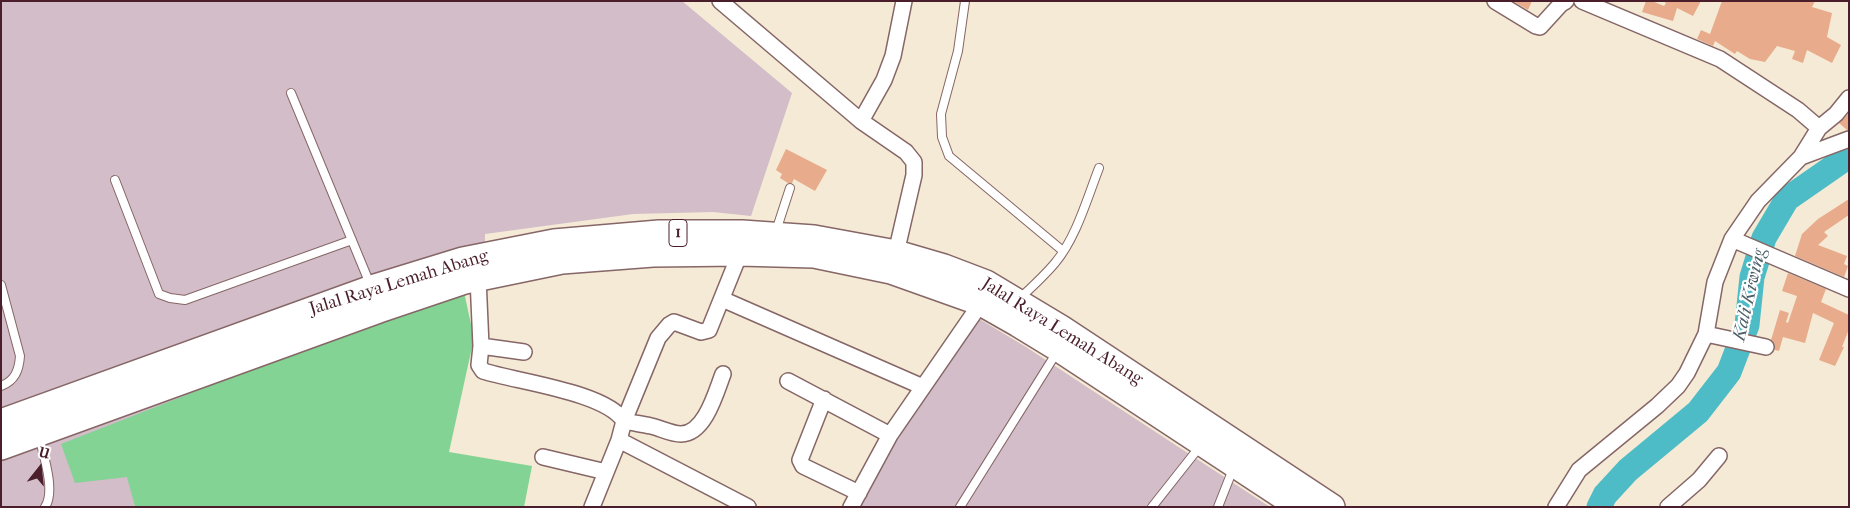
<!DOCTYPE html>
<style>
body{margin:0}
#map{position:relative;width:1850px;height:508px;overflow:hidden;background:#f4ead5;font-family:"IM FELL French Canon",serif}
canvas{display:block}
.frame{position:absolute;inset:0;border:2px solid #4a1f2b;pointer-events:none}
.north{position:absolute;left:15px;top:443px;width:50px;height:50px;-webkit-text-stroke:4px #fff;paint-order:stroke;rotate:16deg;font-size:14px;font-weight:700;line-height:20px;text-align:center;color:#4a1f2b}
.north::after{content:'';display:block;margin:auto;width:18px;height:22px;background:#4a1f2b;clip-path:polygon(50% 0,100% 100%,50% 72%,0 100%)}
</style>
<div id="map">
<canvas width="1850" height="508"></canvas>
<div class="frame"></div>
<div class="north">U</div>
</div>
<script>
const context = document.querySelector('canvas').getContext('2d');
context.lineJoin = 'round';
function fill(path, color) {
  context.fillStyle = color;
  context.fill(path, 'evenodd');
}
function trace(path, color, width, dash) {
  context.strokeStyle = color;
  context.lineWidth = width;
  context.lineCap = dash ? 'butt' : 'round';
  context.setLineDash(dash || []);
  context.stroke(path);
}
function label(font, color, halo, rows, align = 'center') {
  context.font = font + ' "IM FELL French Canon",serif';
  context.lineWidth = 4.5;
  context.setLineDash([]);
  context.textBaseline = 'middle';
  context.strokeStyle = halo;
  context.fillStyle = color;
  for (const [text, x, y, turn = 0] of rows) {
    context.save();
    context.translate(x, y);
    context.rotate((+turn || 0) * Math.PI / 180);
    context.textAlign = isNaN(turn) ? turn : align;
    if (halo) context.strokeText(text, 0, 0);
    context.fillText(text, 0, 0);
    context.restore();
  }
}
const industrial = new Path2D(`
 M1,1H682L792,93L751,216L713,212L633,214L485,234L484,288L442,295L128,477L135,507H1Z
 M971,314L1026,347L1270,507H851Z`);
const green = new Path2D(`
 M464,292L474,338L449,452L532,466L524,507H135L127,477L75,483L61,444L442,295Z`);
const river = new Path2D(`
 M1599,507L1605,495L1628,470L1698,412L1729,372L1747,325L1752,277L1764,238L1787,199L1849,156`);
const building = new Path2D(`
 M1513,1H1532L1528,10Z
 M1646,1H1652L1664,6L1666,3L1663,1H1701L1693,16L1677,8L1673,21L1642,12Z
 M1722,1H1815L1812,7L1832,13L1827,37L1841,45L1832,63L1807,50L1803,63L1792,59L1795,51L1777,46L1765,62L1750,59L1737,51L1735,54L1715,41L1713,46L1697,39L1701,30L1710,34Z
 M1849,113V130H1847L1839,123Z
 M786,149L827,170L815,191L794,179L792,183H788L780,178L782,174L776,170Z
 M1849,199V215L1824,232L1828,236L1818,245L1847,256L1844,264L1848,266L1844,277L1795,256L1802,234L1818,219Z
 M1788,273L1826,289L1821,302L1849,315V329L1842,347H1844L1835,366L1819,360L1834,323L1813,313L1805,343L1783,337L1779,351L1775,350V345L1771,340L1780,310L1789,313L1786,322L1788,323L1797,296L1782,291Z`);
const service = new Path2D(`
 M965,1L958,51L941,114L942,137L949,156L1063,251
 M291,93L370,284
 M115,180L159,294L170,298L185,300L352,240
 M776,231L790,188
 M1,285L20,356C19,370 15,381 1,386
 M1019,299C1031,288 1044,276 1055,263C1076,238 1087,199 1099,168
 M39,436C43,454 56,491 45,507
 M960,507L1057,352
 M1152,507L1201,445
 M1218,507L1233,469`);
const minor = new Path2D(`
 M720,1L861,121L906,152L914,162V175L896,253
 M1495,1L1536,26L1540,27L1561,4L1566,1
 M1582,1L1720,59L1798,110L1819,128
 M861,121L884,80L893,56L904,1
 M1801,157L1849,139
 M1732,239L1849,289
 M478,278L481,346L479,365L483,371C518,382 605,392 624,421C633,423 642,424 651,426C660,428 671,434 681,434C705,434 716,392 723,374
 M722,299L923,387
 M1706,334L1766,347
 M481,346L524,352
 M788,381L890,435
 M824,399L800,460L803,466L859,493
 M619,440L748,507
 M543,457L606,472
 M592,507L619,440L624,421L658,338L669,325L674,322L701,332L709,330L740,253
 M851,507L890,435L981,303
 M1556,507L1579,470L1657,406L1678,386L1687,373L1706,334L1715,282L1732,239L1758,201L1801,157L1819,128L1836,114L1849,98
 M1668,507L1699,480L1719,456`);
const trunk = new Path2D(`
 M1,422L372,288L463,260L554,242L659,233H742L814,238L896,253L944,267L986,283L1061,328L1332,507
 M1,447L379,310L465,281L562,261L653,254L740,253L814,255L891,271L981,303L1018,324L1059,349L1299,507`);
const shields = [
 [678,233,18]
];
const shieldNames = [
 ["1",678,233]
];
const streetNames = [
 ["Jalal Raya Lemah Abang",399,283,-17],
 ["Jalal Raya Lemah Abang",1062,332,32]
];
const waterNames = [
 ["Kali Kiwing",1750,295,-77]
];
fill(industrial, '#d2bdc8');
fill(green, '#82d394');
trace(river, '#4ebcc6', 25);
fill(building, '#e8ab8b');
trace(service, '#866666', 10);
trace(minor, '#866666', 18);
trace(trunk, '#866666', 28);
trace(service, '#fff', 8);
trace(minor, '#fff', 15);
trace(trunk, '#fff', 25);
for (const [x, y, w] of shields) {
  const box = new Path2D();
  box.roundRect(x - w / 2, y - 13.5, w, 27, 4);
  context.fillStyle = '#fff';
  context.fill(box);
  trace(box, '#4a1f2b', 1);
}
label('bold 16px', '#4a1f2b', null, shieldNames);
label('18px', '#4a1f2b', '#fff', streetNames);
label('italic 19px', '#4c5e69', '#fff', waterNames);
</script>
